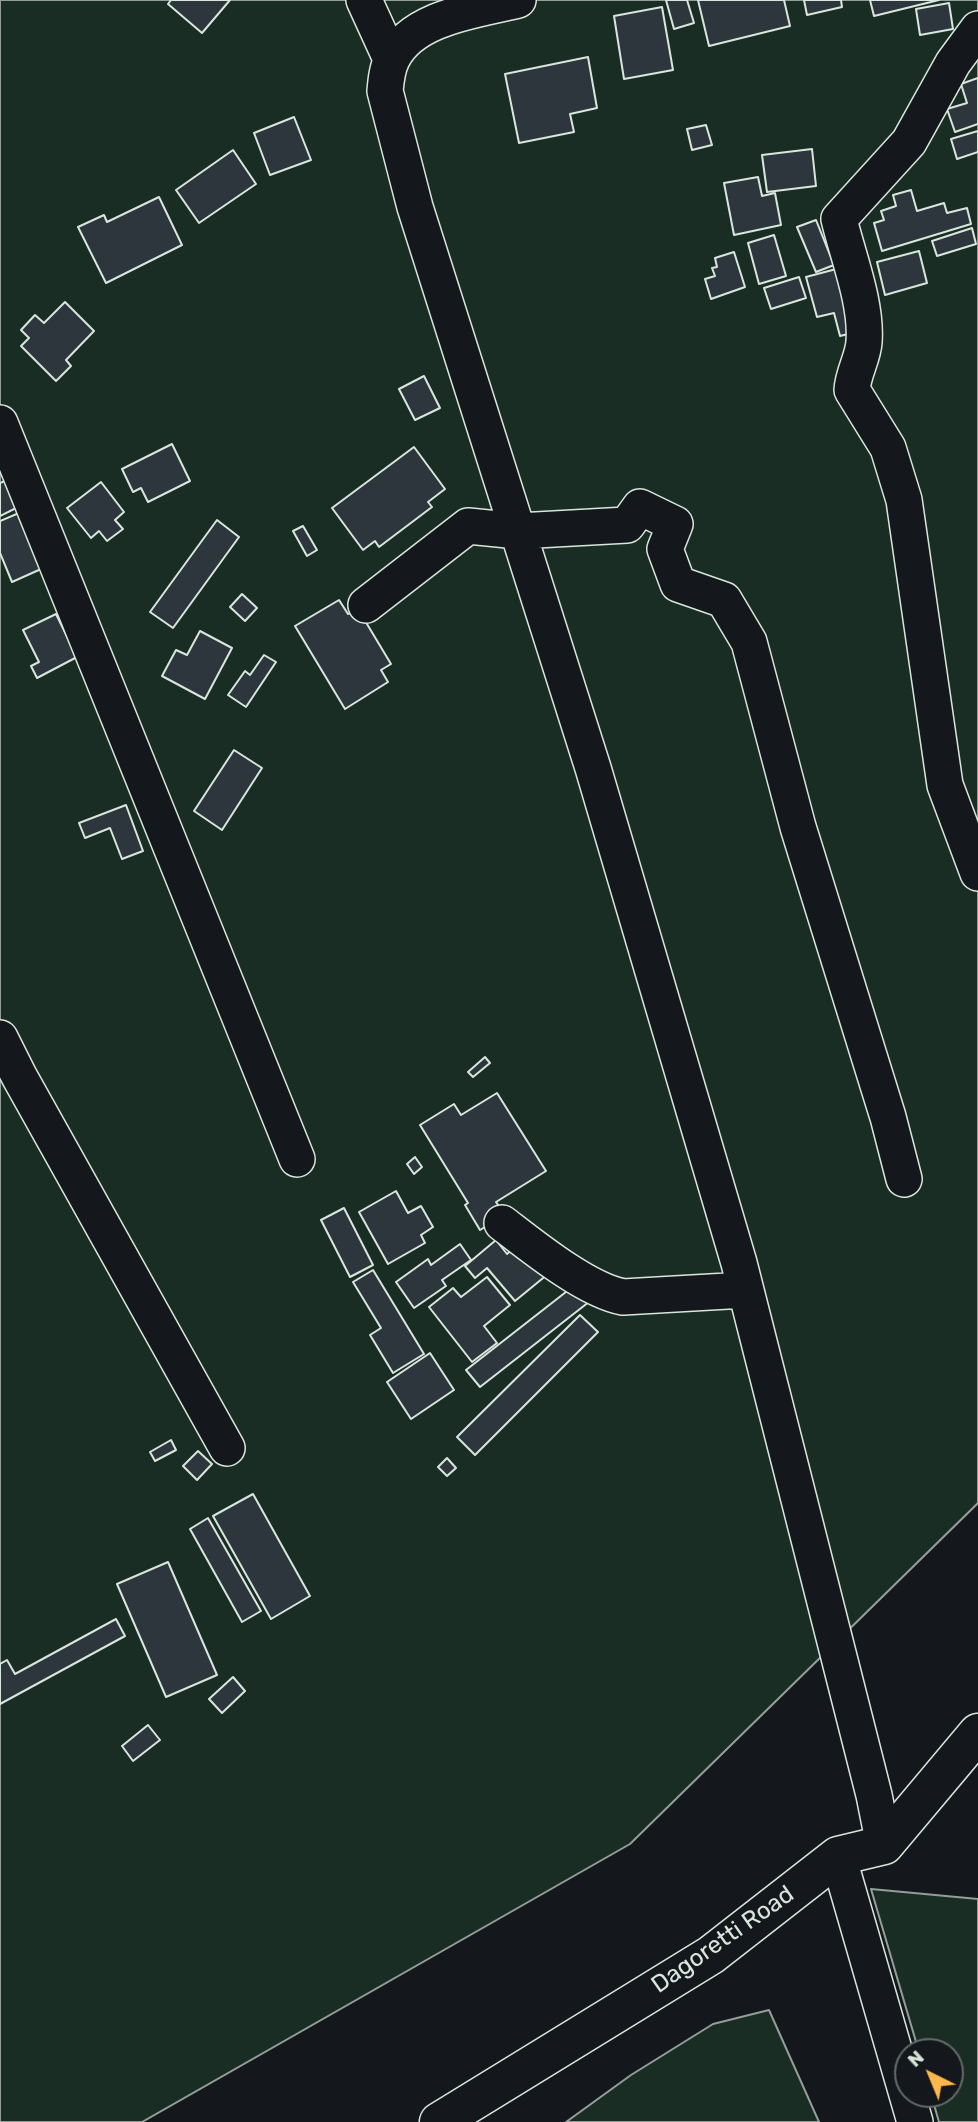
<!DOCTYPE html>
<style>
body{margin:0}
#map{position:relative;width:978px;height:2122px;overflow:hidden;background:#14181c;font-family:Rubik,sans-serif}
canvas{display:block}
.north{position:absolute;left:894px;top:2038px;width:70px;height:70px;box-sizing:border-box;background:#14181c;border:2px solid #626a69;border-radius:50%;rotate:317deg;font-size:19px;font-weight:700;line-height:28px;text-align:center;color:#d8e6dc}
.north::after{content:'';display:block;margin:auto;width:24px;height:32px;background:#ffb74d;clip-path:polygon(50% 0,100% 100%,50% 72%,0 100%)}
</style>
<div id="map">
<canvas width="978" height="2122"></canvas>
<div class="north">N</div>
</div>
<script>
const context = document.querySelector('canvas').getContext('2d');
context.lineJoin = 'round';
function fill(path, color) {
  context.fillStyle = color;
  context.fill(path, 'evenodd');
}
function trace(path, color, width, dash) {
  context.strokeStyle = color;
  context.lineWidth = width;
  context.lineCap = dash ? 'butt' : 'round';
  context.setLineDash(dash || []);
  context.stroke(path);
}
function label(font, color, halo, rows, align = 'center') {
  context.font = font + ' Rubik,sans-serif';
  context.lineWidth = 5;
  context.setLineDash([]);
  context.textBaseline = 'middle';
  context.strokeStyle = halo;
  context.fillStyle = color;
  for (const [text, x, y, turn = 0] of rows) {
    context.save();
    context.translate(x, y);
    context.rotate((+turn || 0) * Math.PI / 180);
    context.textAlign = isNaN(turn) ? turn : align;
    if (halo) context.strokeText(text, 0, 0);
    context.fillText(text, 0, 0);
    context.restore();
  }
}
const green = new Path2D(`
 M0,0H978V1503L630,1844L142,2122H0Z
 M871,1889L978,1899V2122H939L931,2094H950V2052H919Z
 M769,2010L819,2122H566L631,2075L713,2024Z`);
const building = new Path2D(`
 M171,0H230L202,33L168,4Z
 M666,0H687L694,23L674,29Z
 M698,0H784L790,26L709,46Z
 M804,0H841L842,7L807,15Z
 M870,0H939L874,16Z
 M949,3L953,29L920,35L916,9Z
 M662,7L673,70L624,79L614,16Z
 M588,57L597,108L570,114L574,132L519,143L505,74Z
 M978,78V124L955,132L947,109L967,103L961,84Z
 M294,117L311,160L270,175L254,133Z
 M706,125L712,145L692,150L687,129Z
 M978,131V152L957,159L951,139Z
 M812,149L816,186L767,192L762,155Z
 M233,150L256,184L199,223L176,190Z
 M758,177L762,196L775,193L781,225L734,235L724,183Z
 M911,190L917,211L944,203L947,213L967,208L971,224L882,251L874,223L884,220L881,211L896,206L893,195Z
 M159,197L182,245L106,283L78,227L104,215L107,222Z
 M816,220L834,265L816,272L797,227Z
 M972,228L976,244L937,256L932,241Z
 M774,235L786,276L759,284L748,243Z
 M919,251L927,283L885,295L877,262Z
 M734,252L745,287L711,299L705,279L715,276L712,268L717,267L715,258Z
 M840,268L856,332L840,336L834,313L817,317L806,277Z
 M799,277L806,298L771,309L764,288Z
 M65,302L94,331L66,360L71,366L56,381L21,346L29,338L21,330L35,315L44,323Z
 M424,376L440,408L415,420L399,389Z
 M172,444L190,481L148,502L141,488L133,492L122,469Z
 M414,447L445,489L428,502L432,507L379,547L375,541L363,550L332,508Z
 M13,477L26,503L0,516V483Z
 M101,482L124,512L115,520L123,529L107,541L99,531L91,538L67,508Z
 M26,510L50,565L12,582L0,553V521Z
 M217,520L239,537L173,628L150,612Z
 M303,526L317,550L307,556L293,531Z
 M242,594L257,608L245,621L230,607Z
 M339,600L348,614L358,609L391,664L381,670L388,682L345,709L295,626Z
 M56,614L77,657L37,678L31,666L39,662L23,630Z
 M200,631L232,648L205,699L162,676L176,650L187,655Z
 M264,655L276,662L246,707L228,695L245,671L250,675Z
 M234,750L262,768L222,830L194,811Z
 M126,805L143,851L122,859L110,828L85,838L79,823Z
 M485,1057L490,1063L473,1077L468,1072Z
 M497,1093L546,1171L496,1202L505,1215L480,1230L465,1205L468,1203L420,1125L454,1104L461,1115Z
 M415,1157L422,1167L414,1174L407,1164Z
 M396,1191L408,1213L421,1206L433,1227L421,1235L425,1243L388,1264L359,1212Z
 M344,1208L373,1265L350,1277L321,1220Z
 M496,1240L507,1254L521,1242L548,1274L515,1301L487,1268L475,1278L465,1266Z
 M460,1244L471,1260L442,1280L446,1286L414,1308L396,1282L428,1259L431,1265Z
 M373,1270L424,1354L393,1373L370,1335L381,1328L353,1282Z
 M487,1277L510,1305L484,1326L497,1343L472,1362L429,1307L453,1288L461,1297Z
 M580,1281L594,1298L480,1387L466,1370Z
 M580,1315L598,1332L475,1455L457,1437Z
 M430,1353L454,1390L411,1419L387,1382Z
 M171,1440L176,1450L155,1461L150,1452Z
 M198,1451L212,1464L197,1480L183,1466Z
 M447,1458L456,1468L447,1476L438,1467Z
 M253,1494L310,1596L271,1619L213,1516Z
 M208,1518L261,1611L242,1622L190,1529Z
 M168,1562L217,1675L166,1697L117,1584Z
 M116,1619L125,1636L0,1704V1664L7,1660L15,1674Z
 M233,1677L245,1691L222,1713L209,1699Z
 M148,1725L160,1740L133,1761L122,1746Z`);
const minor = new Path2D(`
 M364,0L391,59
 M518,0C477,10 412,17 392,59C387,69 386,80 385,91L415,207L593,768L739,1263L874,1795L884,1845
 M978,29L953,63L909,142L839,219C848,257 867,303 864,342C863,358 853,373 852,390L888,448L904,500L945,785L978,873
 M0,423L297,1159
 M366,605L468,526L518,531L627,525L640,507L675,524L665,549L678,584L724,600L749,642L798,827L888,1117L904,1179
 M0,1038L19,1076L227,1448
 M502,1223C532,1246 586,1290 623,1297L745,1290
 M838,1856L915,2122`);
const major = new Path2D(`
 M439,2122L711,1955L838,1856L884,1845L978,1733`);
const streetNames = [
 ["Dagoretti Road",723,1940,-35]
];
fill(green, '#1a2d24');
trace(green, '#939e99', 2);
fill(building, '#2c363c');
trace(building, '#d8e6dc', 2);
trace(minor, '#d8e6dc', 38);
trace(major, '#d8e6dc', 41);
trace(minor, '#14181c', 35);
trace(major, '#14181c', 38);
label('24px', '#d8e6dc', '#14181c', streetNames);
</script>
